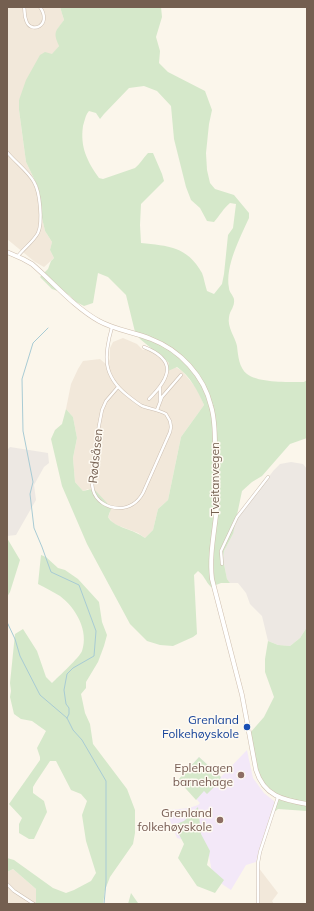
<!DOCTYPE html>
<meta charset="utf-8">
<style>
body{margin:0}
#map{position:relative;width:314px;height:911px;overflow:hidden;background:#fbf6eb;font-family:Mulish,sans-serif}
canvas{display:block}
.frame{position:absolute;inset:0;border:8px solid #745f50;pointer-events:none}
</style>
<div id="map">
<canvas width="314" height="911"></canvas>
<div class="frame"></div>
</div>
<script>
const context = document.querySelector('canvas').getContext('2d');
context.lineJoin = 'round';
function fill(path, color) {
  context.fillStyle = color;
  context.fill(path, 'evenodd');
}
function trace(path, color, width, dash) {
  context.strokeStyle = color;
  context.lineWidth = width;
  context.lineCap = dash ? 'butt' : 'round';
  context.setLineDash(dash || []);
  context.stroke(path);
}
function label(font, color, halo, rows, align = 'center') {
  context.font = font + ' Mulish,sans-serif';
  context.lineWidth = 3;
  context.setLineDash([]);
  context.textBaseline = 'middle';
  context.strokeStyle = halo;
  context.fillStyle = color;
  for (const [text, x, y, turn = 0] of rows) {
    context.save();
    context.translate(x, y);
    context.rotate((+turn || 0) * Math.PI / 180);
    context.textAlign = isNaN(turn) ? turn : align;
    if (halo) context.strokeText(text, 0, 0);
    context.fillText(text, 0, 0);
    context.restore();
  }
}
const residential = new Path2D(`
 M7,7H60L64,20L57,30L59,46L19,100V110L26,162L38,187L39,205L45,231L52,242L50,250L54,258L44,267L35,262L7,239Z
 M123,338L137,344L143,350L151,348L169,363L182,371L198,390L204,405L181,437L168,500L158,509L153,530L145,538L138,533L114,524L108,517L110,513L108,504L88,489L83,491L75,482L73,458L77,438L73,417L66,409L71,384L78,369L83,361L100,359L107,365L110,359V348L113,342Z
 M258,867L278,893L272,901L274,904H257L256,899Z
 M13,869L36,889V902L34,904H7V872Z`);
const industrial = new Path2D(`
 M10,447L48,453L49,463L44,467L34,485L36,500L16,535L7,536V450Z
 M291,462L303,464L307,469V627L300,638L290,646L278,645L268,641L262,616L250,604L246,593L238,583H230L227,579L223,559L224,551L233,534V530L239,515L274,470L280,464Z`);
const education = new Path2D(`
 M247,750L253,778L264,793L274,801V804L259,850L256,862L246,865L231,890L213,878L208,850L197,843L177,838L167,813L170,810L189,808L198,805L200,803L178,780L199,757L221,777Z`);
const green = new Path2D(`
 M60,7H161L162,17L156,37L160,51L159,63L168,72L205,91L212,110L209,124L206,153L207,170L210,183L215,189L234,195L249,213V218C240,238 225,266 229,288C229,292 233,295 234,299C235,307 230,310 229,317C227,327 235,337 237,346C238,355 239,368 247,374C258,383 290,382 304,382L307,380V438L290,444L262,476L252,482L242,491L233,534L224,551L223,559L227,579L230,583H221L211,587C205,581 205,576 198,571L194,575L197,634L193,637L173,646L160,645L147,641L130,624L87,544L62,486L51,439L55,430L62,424L66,409L73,417L77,438L73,458L75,482L83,491L92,489L95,490L108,504L111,509L108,517C114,528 134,529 145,538L153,530L158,509L168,500L181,437L204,405C198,391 190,376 177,367L166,372L169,363L140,339L135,332L126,295L108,277L98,273L93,303L84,306L76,302L69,295L52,289L40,277L48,269L51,261L54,258L50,250L52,242L45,231L39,205L38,187L26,162L19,110V100L26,80L40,55L45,52L52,54L59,46C53,32 55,32 64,20ZM144,86L157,91L171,106L174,139L186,187L191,200L200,208L207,221L214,222C220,215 223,209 230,203L236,204L233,228L228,235L224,274L222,284L214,294L207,291C205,285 204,278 202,273C187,246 168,246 141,243L140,225L141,204L164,181L162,174L153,153H148C143,158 140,164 135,168L103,179L99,178C87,161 80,147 83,126C85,120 85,116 89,111L96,113L100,119L104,114L129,88Z
 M7,538L20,560L10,592L7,597Z
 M41,555L46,557L58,568L65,570L78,579L99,602L102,622L107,635L104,646L98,662L86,682V688L81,694L85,713L90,724L93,744L127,789L135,810V833L133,844L110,877L105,890L103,904H34L36,902V889L13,869L7,872V858L14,860L53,888L66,893L74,890L91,881L96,873L86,841L82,815L87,801L81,794L71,790L56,761H50L36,782L33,787V793L44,801L47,812L34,839H29L19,833V824L22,818L9,804L40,760V757L37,748L46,731L32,721L21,719L14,714L10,697L11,691L10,683L15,634L23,629L37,651L46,677L52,683C58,677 80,657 82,651C89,631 76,608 60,596C53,592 46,588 38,584Z
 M307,627V811L278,809L273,813L279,797L268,789L257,773L250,733L264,717L274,697L265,672V659L268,641L278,645L290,646L300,638Z
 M199,757L221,777L218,783L207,794L204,791L196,800L178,780Z
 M198,807L201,834L210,851L207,865L224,880L215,893L197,886L178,858L184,844L174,825L184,821Z
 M131,893L138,903V904H128Z`);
const stream = new Path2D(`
 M48,328L33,343L22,379L23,431L33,482L30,494L34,528L42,547L51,572L79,585L96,631L94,656L73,668L67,674L64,690L66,704L69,708V714L67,718
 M7,622L15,639L20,656L40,695L67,718L73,730L82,740L106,781V882L104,904`);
const street = new Path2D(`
 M24,7C25,11 24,16 26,20C30,35 53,26 40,7
 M7,152C15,162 28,171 34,182C40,192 43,222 38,233C33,242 24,248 18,256
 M112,327C104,355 102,375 127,395C132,399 137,403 142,406C150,409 159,410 166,414L170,421L171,427L170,432L143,493C138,502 130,508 119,508C107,508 96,501 93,490C89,476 99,425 102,410L106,401L118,387
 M144,347C177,360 171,377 149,399
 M160,402V388
 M157,410L162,397L181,375
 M222,564L221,551L237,517L268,477
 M7,884L14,891L34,904
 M258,904V863L260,852L278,797`);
const secondary = new Path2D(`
 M7,252L23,259L32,264C54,283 74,307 99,321C115,330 134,332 151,339C180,350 204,376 211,406C215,419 215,433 215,446C217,466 218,486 217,506C215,530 209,554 212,579L242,695L256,770C264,796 283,800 307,804`);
const markers = [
 [247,727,4,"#1a4fb4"],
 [241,775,4,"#8d6e63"],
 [220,820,4,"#8d6e63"]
];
const streetNames = [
 ["Rødsåsen",96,456,-84],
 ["Tveitanvegen",215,479,-90]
];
const transitNames = [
 ["Grenland",239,720],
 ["Folkehøyskole",239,734]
];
const educationNames = [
 ["Eplehagen",233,768],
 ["barnehage",233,782],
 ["Grenland",212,813],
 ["folkehøyskole",212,827]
];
fill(residential, '#f2e8da');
fill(industrial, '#ede8e3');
fill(education, '#f3e8f8');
fill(green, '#d5e8ca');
trace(stream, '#a8cbd4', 1);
trace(street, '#cdbfb2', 3.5);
trace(secondary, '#cfbfaf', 5);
trace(street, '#fff', 2.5);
trace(secondary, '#fff', 4);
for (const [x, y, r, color] of markers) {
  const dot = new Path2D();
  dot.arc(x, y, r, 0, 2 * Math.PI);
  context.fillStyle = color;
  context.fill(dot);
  trace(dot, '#fefaf2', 1.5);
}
label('12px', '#745f50', '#fefaf2', streetNames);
label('12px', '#164399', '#fefaf2', transitNames, 'right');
label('12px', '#785e54', '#fefaf2', educationNames, 'right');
</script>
